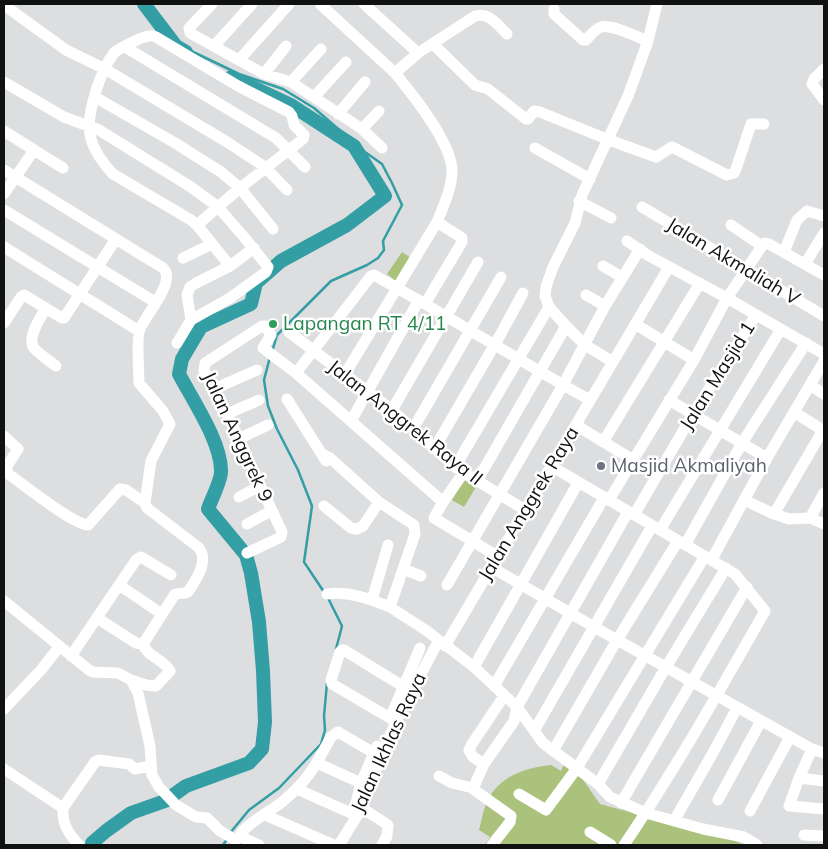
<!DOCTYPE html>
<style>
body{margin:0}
#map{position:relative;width:828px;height:849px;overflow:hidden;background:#dddee0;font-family:Mulish,sans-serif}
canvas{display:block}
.frame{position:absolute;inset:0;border:5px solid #101111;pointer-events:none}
</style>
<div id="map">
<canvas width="828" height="849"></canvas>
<div class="frame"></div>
</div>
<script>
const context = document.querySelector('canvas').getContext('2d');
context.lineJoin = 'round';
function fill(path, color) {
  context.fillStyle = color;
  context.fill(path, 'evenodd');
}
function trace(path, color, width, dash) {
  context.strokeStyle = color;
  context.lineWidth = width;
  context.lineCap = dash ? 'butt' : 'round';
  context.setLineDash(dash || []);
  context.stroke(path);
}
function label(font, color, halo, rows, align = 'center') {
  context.font = font + ' Mulish,sans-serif';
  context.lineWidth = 5;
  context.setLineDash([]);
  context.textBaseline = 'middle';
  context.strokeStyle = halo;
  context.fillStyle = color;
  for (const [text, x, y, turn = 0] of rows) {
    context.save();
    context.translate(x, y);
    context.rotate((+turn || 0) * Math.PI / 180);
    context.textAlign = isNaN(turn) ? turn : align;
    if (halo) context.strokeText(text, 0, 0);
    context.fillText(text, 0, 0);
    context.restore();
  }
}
const green = new Path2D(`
 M402,252L411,258L396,281L387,274Z
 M464,480L476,487L464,507L452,500Z
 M564,764L581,777L600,804L736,841L743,845H485L490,837L479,830C482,819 484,805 490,796C504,774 527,768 551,765L561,771Z`);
const stream = new Path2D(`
 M149,4L168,32L180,45
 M187,49L239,74L283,89L314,108L365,152L382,164L392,183L402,205L383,241L384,250L378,258L367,265L331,281L277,335L272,352
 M270,357L264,380L268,406L277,429L298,470L312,506L304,562L324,592
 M328,598L342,626L336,649
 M230,833L249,810L279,788L321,744L325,730L324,716L327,683
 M223,845L228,838`);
const river = new Path2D(`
 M144,4L176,46L186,52
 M92,845V843L106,831L131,813L165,801L186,786L249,763L262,749L265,722L263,671L259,622L251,573L246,555L208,509C211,500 221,481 221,472C222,443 192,399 179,374L182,359L201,327L251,304L256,283L281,261L347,225L385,196L354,146L291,105L231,77`);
const minor = new Path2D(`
 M212,4L189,28L190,33L264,74L291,82L362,129L382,148
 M320,4L395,73C413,95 451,142 452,170C452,188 444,205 437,222L345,374
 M364,4L418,53
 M4,5L66,50L105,69L227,142L265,167L287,190
 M554,9V14L583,40H586C590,36 595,29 601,27C612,24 637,37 648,41
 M433,44L475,85L488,89L526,119H528L534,111L540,112L609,140L656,157L672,147L727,175L734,173L736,169L751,124H764
 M214,46L252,4
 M125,47L276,138L305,167
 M239,60L289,4
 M824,69L814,79L812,84L824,100
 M395,73L418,53L475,16C489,12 498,25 507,34
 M264,74L286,46
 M4,82L64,117L99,130L191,187L218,207L244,237L268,267L266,272L230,298L191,320L177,343
 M291,82L321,49
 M95,97L175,143L221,172L240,188L273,229
 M314,97L346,62
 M338,114L365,82
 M362,129L379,111
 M4,131L34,150
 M535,148L590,179
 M4,170L163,268C177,281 146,314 140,329C136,337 139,371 139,383L163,411L170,424L151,461L145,503L147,508L198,547C210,560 196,580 188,592L185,593L175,594L143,644L136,643L97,618
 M4,194L34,150L63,168
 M579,201L611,218
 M642,207L824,316
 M4,210L155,302
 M197,225L240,188L303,139L304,135L294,125L292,116L289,112L238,86L156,37C154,36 152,35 149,36C143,36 118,49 114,53C101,69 86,114 90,134C92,148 103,164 113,174L191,220L197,225L230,266
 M731,225L762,246
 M627,241L649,256L727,298L824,354
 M762,246L765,243L769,244L824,275
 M4,247L139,331
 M784,252L797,220L807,211L824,216
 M183,258L212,244
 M805,264L824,233
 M603,266L622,277
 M586,295L605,306
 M425,304L462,242V238L437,222
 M46,308C41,317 26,338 34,348C40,355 50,361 56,366
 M191,320L187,295L190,287L196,283L230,266L254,248
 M4,323L21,297L24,295L62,318H64L116,239
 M635,324L694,360
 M289,332L392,410L455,467L525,510
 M613,362L585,345L566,326L549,307L545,296L546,287L553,267L575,223L582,195L628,96L648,41L657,4
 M296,373L371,276L374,275L425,304L563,385L605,306L640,249
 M810,385L824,394
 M214,389L257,370
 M287,399L326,461
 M669,400L767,458
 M392,410L478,262
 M794,412L824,431
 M227,414L259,400
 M351,421L419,300
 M576,425L633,460
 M413,429L501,277
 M823,430L774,514L789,519L810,518L824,493
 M4,436L18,449L7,466V473C23,484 72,524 88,525L120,489L126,490L145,503
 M238,439L268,425
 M603,442L700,283
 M434,449L498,339L523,293
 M324,455L330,458L379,502L414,525L415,534L390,607L427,631L474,667L517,707L543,743L598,784L610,797L646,813L703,829L744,837L757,845
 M551,466L735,574L765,611C720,690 675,770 624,845
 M455,467L549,307
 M477,481L566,326
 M239,497L260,486
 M609,500L694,360L727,298L762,246
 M744,500L774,514
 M443,502L464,472
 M324,506L351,528L357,529L363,526L379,502
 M634,515L693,414L756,315
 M810,518L824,524
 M247,524L271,511
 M660,530L781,329
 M685,545L742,443L806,343
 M247,553L281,537L282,532L227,414L204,371L205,363L262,326H265L271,335L263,348L296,373L443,502L434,518L497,556
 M712,559L767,458L824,361
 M491,567L594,627L812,749L824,753
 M403,569L421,576
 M119,585L136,560L141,557L171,575
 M447,585L563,385L590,400
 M327,594C349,591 370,599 390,607
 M372,600L388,545
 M4,601L89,670L93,672L118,673L131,680L138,693L150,746L152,775L159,787L176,805L196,817L207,818L220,831L236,840
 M445,646L669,267
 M71,656L119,585L156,610
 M474,667L578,483
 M131,680L146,685L156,686L170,671C164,659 147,657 143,644
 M494,686L604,498
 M4,709L41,670L59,647
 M391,716L420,648
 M390,718L332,684L331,680L340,652L342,650H344L404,687
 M534,731L652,526
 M812,749L799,778L789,806L824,809
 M553,751L617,640L678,541
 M317,763L361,783
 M484,764L514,721L517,707L628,512
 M4,769L63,808C62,824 68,833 79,845
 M439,776L452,783L473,788
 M799,778L824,781
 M598,784L666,667L726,568
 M297,789L353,814
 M519,794L546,810L577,768L705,556
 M718,800L761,721
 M621,803L747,587
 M63,808L95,762L99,760L129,764L135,769L151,766
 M362,808L388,825L387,836L382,845
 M750,811L790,737
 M265,815L334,845
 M354,818L353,814L361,783L377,746
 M674,821L714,751L737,708
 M590,832L611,845
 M804,835L824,836
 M259,845L241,837V833C252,820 268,813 282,802C308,781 315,766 331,737L338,732L374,753
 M339,845L362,808L373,776L397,719L439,640
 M492,845L510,822L511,816L473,789L484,764L473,757L469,750L472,744L504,696`);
const markers = [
 [273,324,5,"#2e9e5b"],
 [601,466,5,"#6b7280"]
];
const streetNames = [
 ["Jalan Akmaliah V",733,262,31],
 ["Jalan Masjid 1",718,376,-58],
 ["Jalan Anggrek Raya II",405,423,38],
 ["Jalan Anggrek 9",237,437,65],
 ["Jalan Anggrek Raya",529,504,-59],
 ["Jalan Ikhlas Raya",389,743,-65]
];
const leisureNames = [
 ["Lapangan RT 4/11",283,324]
];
const worshipNames = [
 ["Masjid Akmaliyah",611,466]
];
fill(green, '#aac27c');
trace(stream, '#349ea5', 2.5);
trace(river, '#349ea5', 14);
trace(minor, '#fff', 11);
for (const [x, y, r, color] of markers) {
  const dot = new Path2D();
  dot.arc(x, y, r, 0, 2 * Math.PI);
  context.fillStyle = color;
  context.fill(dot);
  trace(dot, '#fff', 2);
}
label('19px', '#101111', '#fff', streetNames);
label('19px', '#27864d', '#fff', leisureNames, 'left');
label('19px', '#5b616d', '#fff', worshipNames, 'left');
</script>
